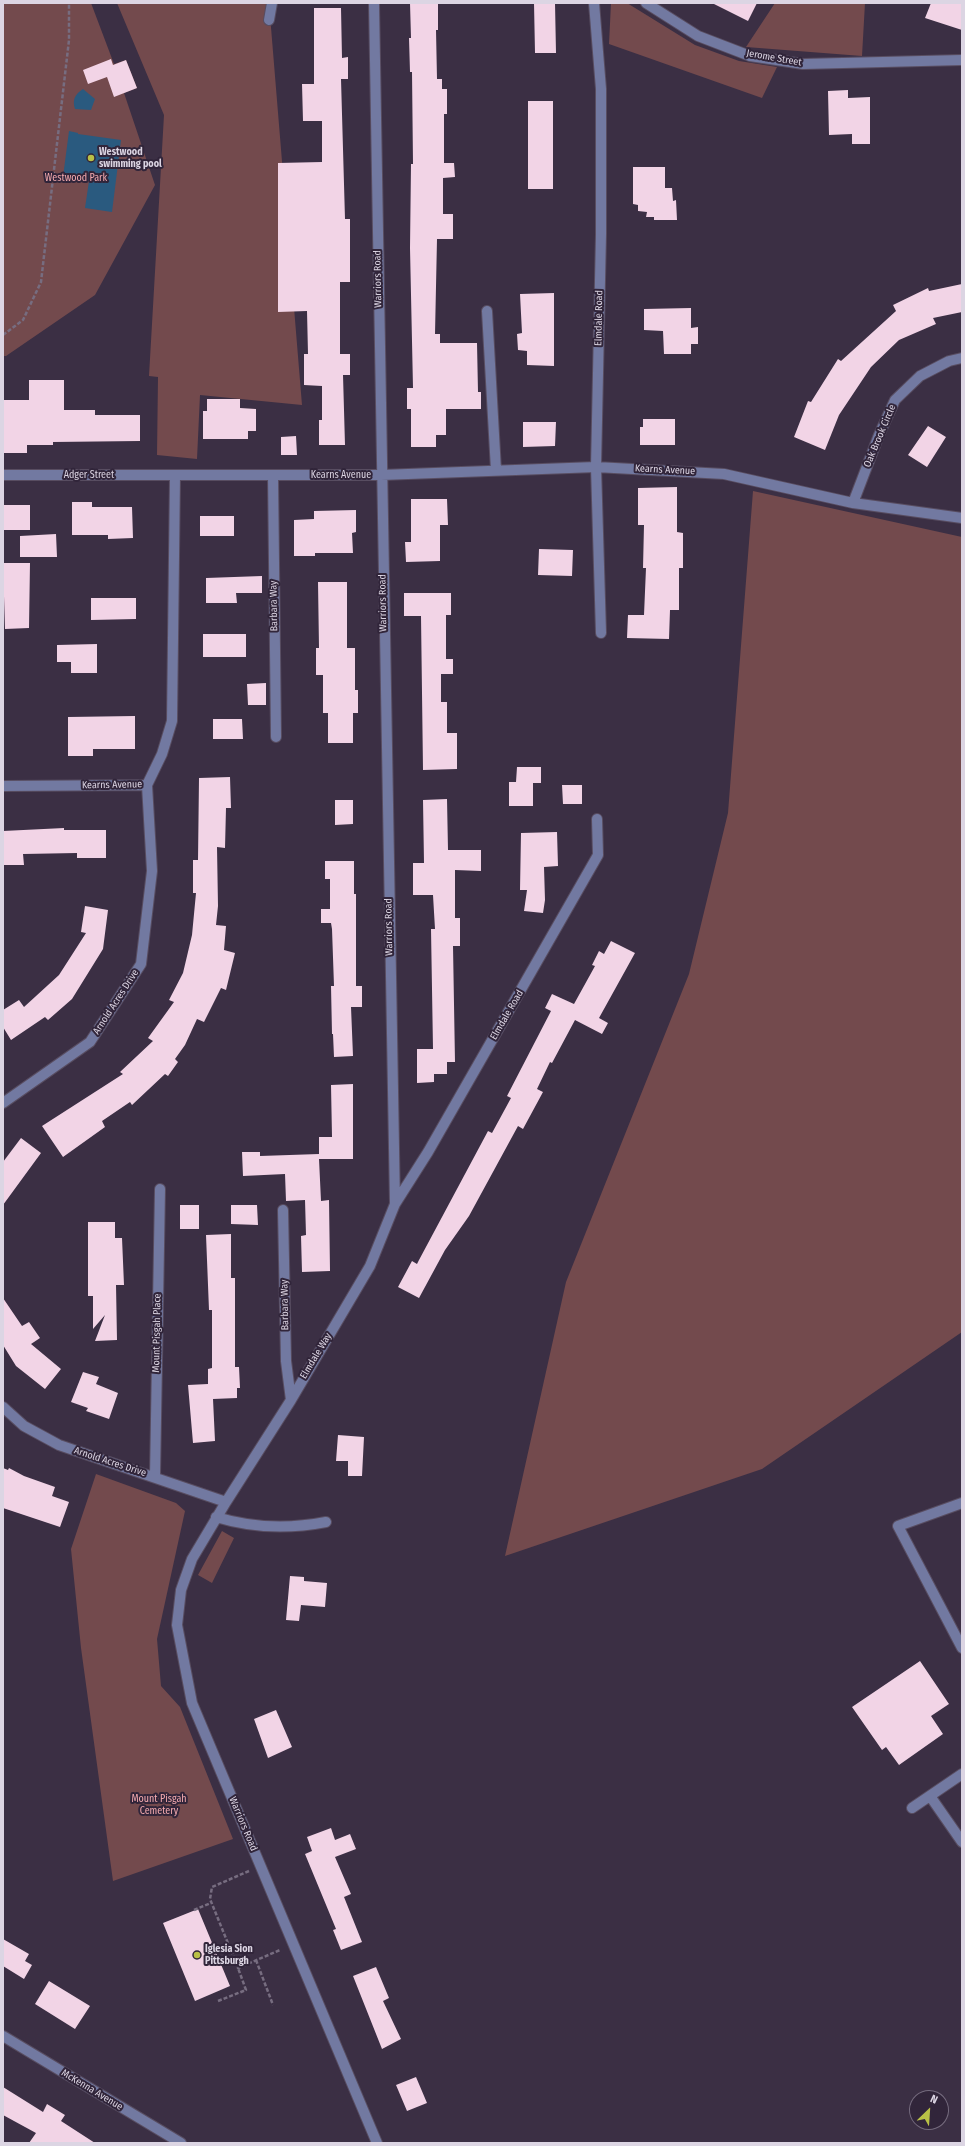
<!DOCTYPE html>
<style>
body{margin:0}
#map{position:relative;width:965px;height:2146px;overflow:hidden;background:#3b2f44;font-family:"Fira Sans Condensed",sans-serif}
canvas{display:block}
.frame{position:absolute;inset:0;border:4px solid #dcd5e3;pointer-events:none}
.north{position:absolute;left:909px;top:2090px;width:40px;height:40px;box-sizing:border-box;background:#31253a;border:1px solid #756b7e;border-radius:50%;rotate:25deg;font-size:11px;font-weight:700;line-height:16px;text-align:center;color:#dcd5e3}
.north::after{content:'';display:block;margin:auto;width:14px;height:18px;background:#b9c046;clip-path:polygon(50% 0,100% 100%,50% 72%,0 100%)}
</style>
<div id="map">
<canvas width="965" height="2146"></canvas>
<div class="frame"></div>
<div class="north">N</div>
</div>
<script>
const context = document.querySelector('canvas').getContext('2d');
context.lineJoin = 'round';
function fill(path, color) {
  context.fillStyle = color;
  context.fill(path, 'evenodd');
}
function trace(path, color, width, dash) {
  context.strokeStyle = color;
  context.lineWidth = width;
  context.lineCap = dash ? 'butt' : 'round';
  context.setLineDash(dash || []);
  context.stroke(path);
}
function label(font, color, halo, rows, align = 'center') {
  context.font = font + ' "Fira Sans Condensed",sans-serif';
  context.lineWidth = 4;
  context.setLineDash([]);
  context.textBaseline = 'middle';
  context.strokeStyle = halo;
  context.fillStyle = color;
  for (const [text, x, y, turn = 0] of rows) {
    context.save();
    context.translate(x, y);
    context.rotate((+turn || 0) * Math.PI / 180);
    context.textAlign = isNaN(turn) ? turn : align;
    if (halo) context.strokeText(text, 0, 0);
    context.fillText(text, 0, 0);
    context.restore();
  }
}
const green = new Path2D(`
 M3,3H91L114,64L126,60L137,88L124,93L155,185L95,295L6,356H3Z
 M117,3H269L302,405L200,395L197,459L157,455L158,377L149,376L164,115Z
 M611,3H627L695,45L739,61L777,67L762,98L609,44Z
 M775,3H865L862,56L746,47Z
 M753,491L962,537V1332L762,1469L505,1556L566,1282L689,974L728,813Z
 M96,1474L176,1503L185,1511L157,1639L161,1686L180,1707L233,1839L113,1881L81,1648L71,1549Z
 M222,1531L234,1538L212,1583L198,1575Z`);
const water = new Path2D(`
 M83,89L95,99L91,110L75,109C72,100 75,94 83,89Z
 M69,131L78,133V134L121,140L112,212L85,208L89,181L63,177Z`);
const building = new Path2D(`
 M410,3H438V30H436L437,79H442V89H447V114H444V163H454L455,177L443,178V214H453V239H437L435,334H440V343H477L478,392H481V409H446V435H436V447H411V409H407V388H413L410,248L411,164H413L412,72H410L409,38H411Z
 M534,3H555L556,53H535Z
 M712,3H757L748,21Z
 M931,3H962V30L925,18Z
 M314,8H341L342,58L348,57V79H341L345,219H350V282H340V354H350V375H343L345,445H319V420H322V386L304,385V354H308L307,311L278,312V163L322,162V121H303L302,84H314Z
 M111,59L113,65L126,60L137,88L114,97L107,77L88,84L83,70Z
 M848,90V98L870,97V144H852V134L829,135L828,91Z
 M528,101H553V189H528Z
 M633,167H665V188H672L673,201L676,200L677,220H654V217H646L647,212L638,211V205L633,204Z
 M962,284V312L933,318L936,324L899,340L871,367L839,415L825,450L794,437L808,401L811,402L838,359L841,361L896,311L893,305L928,288L929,291Z
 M554,293V366L527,365V351L518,350L517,334L522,333L520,294Z
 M691,308V328L698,327V344H691V354H664L663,331L644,330V309Z
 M29,380H64V410H95V415H140V441L53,442V445H27V453H3V400H29Z
 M207,399H240V408L256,409V431H248V439H203V411H207Z
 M643,419H675V445H640V427H643Z
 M523,422H556L555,446L523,447Z
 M928,426L946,437L927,467L908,455Z
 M296,436L297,455H281V437Z
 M677,487V532L683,533V568H679V610H670L669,639L627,638L628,615H644L646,568H643L644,525H638V488Z
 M411,499H447L448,525H440V561L406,562L405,542H411Z
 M72,502H92V507H132L133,538L108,539V535H72Z
 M3,505H30V530H3Z
 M356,510V532L352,533L353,553H315V556H294V520L314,519V511Z
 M200,516H234V536H200Z
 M56,534L57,557H20V536Z
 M539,549L573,550L572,576L538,575Z
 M3,563H30L29,628L5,629Z
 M262,576V593H236L237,603H206V578Z
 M318,582H347V648H355V690H358V713H353V743H328V713H323V675H316V648H319Z
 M404,593H451V615H446V659H453V674H441V702H447V733H457V769L423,770L421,616H404Z
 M91,598H136V619L91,620Z
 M203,634H246V657H203Z
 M97,644V673H71V662H57V645Z
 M266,683V705H248L247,684Z
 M135,716V749H93V756H68V717Z
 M213,719H242L243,739H213Z
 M517,767H541V783H533V806H509V782H516Z
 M230,777L231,808H226L225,848L217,847L218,906L216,925L226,926L224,950L235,953L226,990L221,988L204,1022L197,1019L185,1045L175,1059L178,1062L168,1076L165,1074L132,1105L130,1102L102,1121L105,1127L63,1157L42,1126L123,1074L120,1072L153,1041L148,1038L174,1002L169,1000L183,973L192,935L196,893H193V860H198L199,778Z
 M562,785H582V804H563Z
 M447,799L448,850H481V871L455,870V918H460V946H453L455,1062H447V1074H434V1082L417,1083V1049H433L431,929H435L433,895H413V863H424L423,800Z
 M335,800H353V824L335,825Z
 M64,828V830H106V858H77V853L23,854L24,865H3V831Z
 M557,832L558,866L544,867L545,900L543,913L524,911L527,890H520L521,833Z
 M325,861H354V894H356V986H362V1007H351L353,1056L334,1057L333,1034H332L331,986H334L332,929L331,923H321V909H330V879H325Z
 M85,906L108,910L103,949L72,999L48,1020L45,1017L11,1040L3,1027V1010L19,1000L24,1007L59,975L86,933L81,932Z
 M611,941L635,953L599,1018L608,1023L602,1034L575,1020L552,1063L550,1062L537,1089L543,1092L523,1129L518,1126L469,1216L445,1250L419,1298L398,1287L412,1261L417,1264L419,1260L488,1131L492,1133L511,1098L507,1096L551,1011L545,1008L552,994L574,1004L595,966L592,965L599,951L604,954Z
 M353,1084V1159H319L321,1201L329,1200L330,1271L302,1272L301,1236L306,1235L305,1200L286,1201L285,1174L243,1176L242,1152H260V1156L319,1154V1137H332L331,1085Z
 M21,1138L41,1153L3,1205V1162Z
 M180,1205H199V1229H180Z
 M231,1205H257L258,1225L231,1224Z
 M88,1222H115V1238H122L124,1285H116L117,1340L95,1341L105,1315L93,1329V1296H88Z
 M231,1234V1278H235V1367H239L240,1388H237V1398L213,1399L215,1441L193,1443L188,1385L208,1384V1369L212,1368V1310H209L206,1235Z
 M3,1298L22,1326L29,1322L40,1338L31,1344L61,1369L45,1389L16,1366L3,1345Z
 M83,1372L99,1377L96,1384L118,1393L109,1419L86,1411L88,1408L71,1402Z
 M338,1435L364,1437L362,1476H348V1461H336Z
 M3,1468L8,1470L9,1468L24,1476L55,1487L52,1496L69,1502L60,1527L3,1508Z
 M290,1576L304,1577V1581L327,1583L325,1607L301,1605L299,1621L286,1620Z
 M920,1661L949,1704L931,1716L943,1734L899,1765L886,1747L882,1750L852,1707Z
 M276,1710L292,1747L268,1758L254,1719Z
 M331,1828L335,1840L350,1834L356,1849L335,1857L351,1894L344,1897L362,1942L341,1950L333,1930L336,1929L305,1854L312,1851L307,1837Z
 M198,1909L230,1986L195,2001L163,1923Z
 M3,1939L29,1954L25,1961L32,1965L24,1979L3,1966Z
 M376,1967L389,1998L383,2001L401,2039L382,2049L353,1976Z
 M49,1981L90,2006L75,2029L35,2004Z
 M416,2077L427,2103L407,2111L396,2085Z
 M3,2087L43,2112L47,2104L65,2115L61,2121L95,2143H29L36,2133L3,2115Z`);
const path = new Path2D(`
 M3,335L23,320L41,282L69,40V3
 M249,1871L212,1887L210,1899L238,1968L280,1950
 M194,1910L211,1903
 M256,1960L273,2005
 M218,2001L246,1990L238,1968`);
const minor = new Path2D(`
 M374,3L395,1204
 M594,3L601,89V234L596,467L601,633
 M646,3L698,36L750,56L803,64L962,60
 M269,20L272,3
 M487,311L496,470
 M3,475H381L596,467L724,474L853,503L962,518
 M273,475L276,737
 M853,503L879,435L895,400L920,376L949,361L962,358
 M147,785L162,754L172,721L175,475
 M3,786L147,785
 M3,1103L90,1042L141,964L152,871L147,785
 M283,1210L286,1361L291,1400
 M3,1407L24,1426L59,1445L226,1502
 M155,1476L160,1189
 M962,1503L898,1526L962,1648
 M216,1517C252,1528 290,1529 326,1522
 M930,1796L962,1842
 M912,1808L962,1774
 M3,2036L181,2143
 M377,2143L192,1703L177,1625L181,1590L192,1559L226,1502L291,1400L370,1266L395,1204L428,1152L598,855L597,819`);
const markers = [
 [91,158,4,"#b9c046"],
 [197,1955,4,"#b9c046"]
];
const streetNames = [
 ["Jerome Street",774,58,10],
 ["Warriors Road",378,279,-91],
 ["Elmdale Road",599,318,-89],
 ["Oak Brook Circle",880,436,-67],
 ["Kearns Avenue",665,470,3],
 ["Adger Street",89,475],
 ["Kearns Avenue",341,475],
 ["Warriors Road",383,603,-91],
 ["Barbara Way",274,606,-91],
 ["Kearns Avenue",112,785,-1],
 ["Warriors Road",389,927,-91],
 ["Arnold Acres Drive",116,1002,-57],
 ["Elmdale Road",507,1015,-60],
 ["Barbara Way",285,1305,-91],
 ["Mount Pisgah Place",157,1333,-89],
 ["Elmdale Way",316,1356,-59],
 ["Arnold Acres Drive",110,1462,18],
 ["Warriors Road",243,1824,67],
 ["McKenna Avenue",92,2090,31]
];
const poiNames = [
 ["Westwood",99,152],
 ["swimming pool",99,164],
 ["Iglesia Sion",205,1949],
 ["Pittsburgh",205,1961]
];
const parkNames = [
 ["Westwood Park",76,178],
 ["Mount Pisgah",159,1799],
 ["Cemetery",159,1811]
];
fill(green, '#734a4d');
fill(water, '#2a5a7f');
fill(building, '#f2d4e6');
trace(minor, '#584d61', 12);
trace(path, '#776d80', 2.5, [4, 2]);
trace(minor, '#7279a1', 10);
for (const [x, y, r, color] of markers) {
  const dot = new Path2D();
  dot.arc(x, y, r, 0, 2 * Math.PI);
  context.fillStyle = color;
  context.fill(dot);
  trace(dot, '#31253a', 1.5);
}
label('10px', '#dcd5e3', '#31253a', streetNames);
label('bold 10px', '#dcd5e3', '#31253a', poiNames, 'left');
label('10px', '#f4aaaf', '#31253a', parkNames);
</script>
